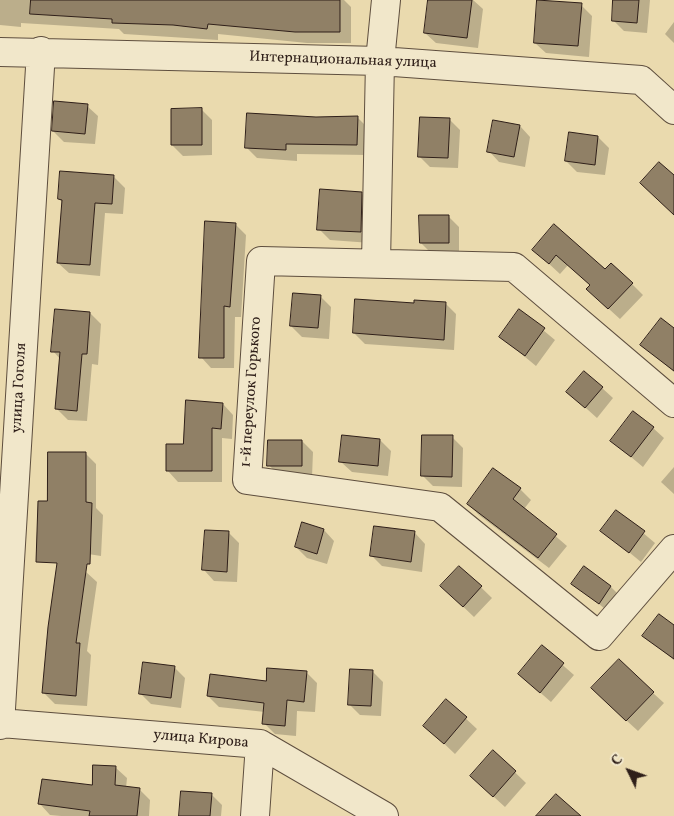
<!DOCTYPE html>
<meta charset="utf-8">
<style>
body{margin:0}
#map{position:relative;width:674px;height:816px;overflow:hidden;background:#eadaae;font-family:Vollkorn,serif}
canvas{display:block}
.north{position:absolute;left:604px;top:746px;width:50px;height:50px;-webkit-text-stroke:4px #f1e7ca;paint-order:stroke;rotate:312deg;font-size:14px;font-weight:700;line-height:20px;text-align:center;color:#2f1f19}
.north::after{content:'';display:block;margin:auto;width:18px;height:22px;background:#2f1f19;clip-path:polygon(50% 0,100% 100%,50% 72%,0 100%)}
</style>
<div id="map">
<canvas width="674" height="816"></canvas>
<div class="north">С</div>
</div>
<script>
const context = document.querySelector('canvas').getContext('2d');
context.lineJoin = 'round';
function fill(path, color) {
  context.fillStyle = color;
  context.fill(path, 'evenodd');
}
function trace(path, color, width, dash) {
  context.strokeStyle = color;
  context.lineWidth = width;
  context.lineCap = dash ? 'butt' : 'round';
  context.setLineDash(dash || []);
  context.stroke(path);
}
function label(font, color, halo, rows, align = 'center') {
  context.font = font + ' Vollkorn,serif';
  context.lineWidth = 4;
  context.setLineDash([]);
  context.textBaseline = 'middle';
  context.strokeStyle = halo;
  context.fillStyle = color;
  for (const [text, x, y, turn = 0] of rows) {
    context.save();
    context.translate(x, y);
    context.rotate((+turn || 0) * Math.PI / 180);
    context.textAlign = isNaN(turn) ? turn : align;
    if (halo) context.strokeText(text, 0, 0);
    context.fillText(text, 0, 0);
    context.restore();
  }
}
const shadow = new Path2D(`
 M0,0H344L351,7V43H307L218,34V40L124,34L119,29L21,23V27L0,25Z
 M429,0H473L483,9L478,48L436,43L425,33Z
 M615,0H650L647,33L624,31L613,20Z
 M581,5L592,16L589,57L546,53L535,43Z
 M674,22V43L665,34Z
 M87,106L98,116L95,144L64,142L53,131Z
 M201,109L212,120V155L183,156L172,145Z
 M357,117L368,128V155L297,154V161L257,158L246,147L316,118Z
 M449,119L460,130L458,168L430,167L419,156Z
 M520,126L530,137L525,167L499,162L489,151Z
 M570,133L598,137L609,148L605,175L577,172L566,161Z
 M61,172L114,177L125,188L123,214L105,213L100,276L69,273L58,263L63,203L59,199Z
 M361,193L372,204L371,243L330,240L319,229Z
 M448,216L459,227V253L432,254L421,243Z
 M235,224L246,235L241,317H235L234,368H211L201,357Z
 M554,226L605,270L632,284L643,295L620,319L599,300L591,286L568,265L560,274L534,250Z
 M320,296L331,307L329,339L302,337L291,326Z
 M445,303L456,314L454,350L365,344L354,333L415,304Z
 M520,311L555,340L536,366L501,337Z
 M90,313L101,324L98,365L92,364L87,421L68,420L57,409L61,360L53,351Z
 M674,330V372L642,345Z
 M602,388L613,398L597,418L568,392Z
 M223,404L233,415L232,439L222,438V482H178L168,471L184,446Z
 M653,428L664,438L643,467L612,441Z
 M452,437L463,448L462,487L433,486L422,475Z
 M380,440L391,451L388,476L352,472L341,462Z
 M302,441L313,452L312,477L279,476L269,465Z
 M86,454L96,464V508L103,515L101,556L49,548L48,502Z
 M674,467V494L661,482Z
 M520,489L531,500L524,509L567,546L549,568L479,515L468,504Z
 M617,511L655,543L641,562L602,530Z
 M324,530L334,541L327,564L307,558L296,547Z
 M228,532L239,543L237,582L214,581L204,570Z
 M415,533L425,544L422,572L382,566L371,555Z
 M460,567L492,598L474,617L453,597Z
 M86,572L97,582L87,651L91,655L87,706L55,704L44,693Z
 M573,583L611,587L621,597L610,613Z
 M674,626V660L644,636Z
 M542,647L574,675L551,702L519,674Z
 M174,667L185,678L181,708L151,704L140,693Z
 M372,671L383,682L381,716L360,715L349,704Z
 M306,672L317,683L315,712L297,711L296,736L275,734L264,723L265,712L219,707L208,696Z
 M653,693L664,703L638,731L603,699Z
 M447,701L477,729L455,754L436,736Z
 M494,752L526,783L505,807L483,787Z
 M116,768L127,778L126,788L139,789L150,800L149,816H61L50,815L40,804L93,786Z
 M211,794L222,805L221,816H180Z`);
const building = new Path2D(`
 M31,0H340V32H295L208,24L207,29L173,25L112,23V19L30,14Z
 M428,0H472L467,38L424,33Z
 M537,0L582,3L578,46L534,43Z
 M613,0H639L637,23L612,21Z
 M54,101L88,104L85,134L52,131Z
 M202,108V145H171V109Z
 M247,113L316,117L358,116L357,145L286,144V150L245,148Z
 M420,117L450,118L448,158L418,157Z
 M493,120L520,125L514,157L487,152Z
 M569,132L598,136L595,165L565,161Z
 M659,162L674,175V215L640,183Z
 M60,171L114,175L112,204L95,203L90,265L57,263L62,200L58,199Z
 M320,189L362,192L361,232L317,230Z
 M419,215H449V243H420Z
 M205,221L236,223L230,307L224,306V358H199Z
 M554,224L605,269L611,263L633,283L608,309L586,289L590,285L556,255L549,264L532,250Z
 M293,293L321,295L318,328L290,326Z
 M355,299L414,303V300L446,302L444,340L353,333Z
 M55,309L90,312L87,354H82L77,411L55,409L60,352H51Z
 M519,309L545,328L525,356L499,337Z
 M661,318L674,328V371L640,345Z
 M584,371L603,387L585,408L566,392Z
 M186,400L223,403L221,429L212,428V471H166V444H183Z
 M633,411L654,427L631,457L610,441Z
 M342,435L380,439L378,466L339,462Z
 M422,435H453L452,477L421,476Z
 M268,440H302V466H267Z
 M48,452H86V502L92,503L90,564H87L76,643H80L76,696L42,693L48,627L57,563L36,562L38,501H47Z
 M493,468L521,488L513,499L557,534L538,558L467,504Z
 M616,510L645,531L629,553L600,531Z
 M302,522L324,529L317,554L295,547Z
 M374,526L415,531L411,562L370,556Z
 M205,530L229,531L227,572L202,570Z
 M459,566L482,586L463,607L440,586Z
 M584,566L611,586L599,604L571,584Z
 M659,614L674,625V659L642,636Z
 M542,645L564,663L540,693L518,674Z
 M619,659L654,692L626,721L591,688Z
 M143,662L175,666L171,698L139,694Z
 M267,668L307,671L304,702L287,700L285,726L262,724L264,703L207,696L210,674L266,681Z
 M350,669L373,670L371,706L348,705Z
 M446,699L467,717L444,744L423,726Z
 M493,750L516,771L493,797L470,776Z
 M93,765L116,766L115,785L140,788L137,816H89L90,811L38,804L42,779L92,785Z
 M181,791L212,793L210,816H179Z
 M556,794L581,816H536Z`);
const minor = new Path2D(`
 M0,52L380,61L641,80L674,110
 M376,263L380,61L386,0
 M674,403L514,267L261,261L247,480L440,507L599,636L674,549
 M0,723L260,744L384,816
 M0,725L41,51
 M255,816L260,744`);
const streetNames = [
 ["Интернациональная улица",343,61,2],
 ["улица Гоголя",20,388,-87],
 ["1-й переулок Горького",252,392,-86],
 ["улица Кирова",201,740,5]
];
fill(shadow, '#0003');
fill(building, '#908066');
trace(building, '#2f1f19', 1);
trace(minor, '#5e4e3e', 30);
trace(minor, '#f1e7ca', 28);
label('15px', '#2f1f19', '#f1e7ca', streetNames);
</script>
